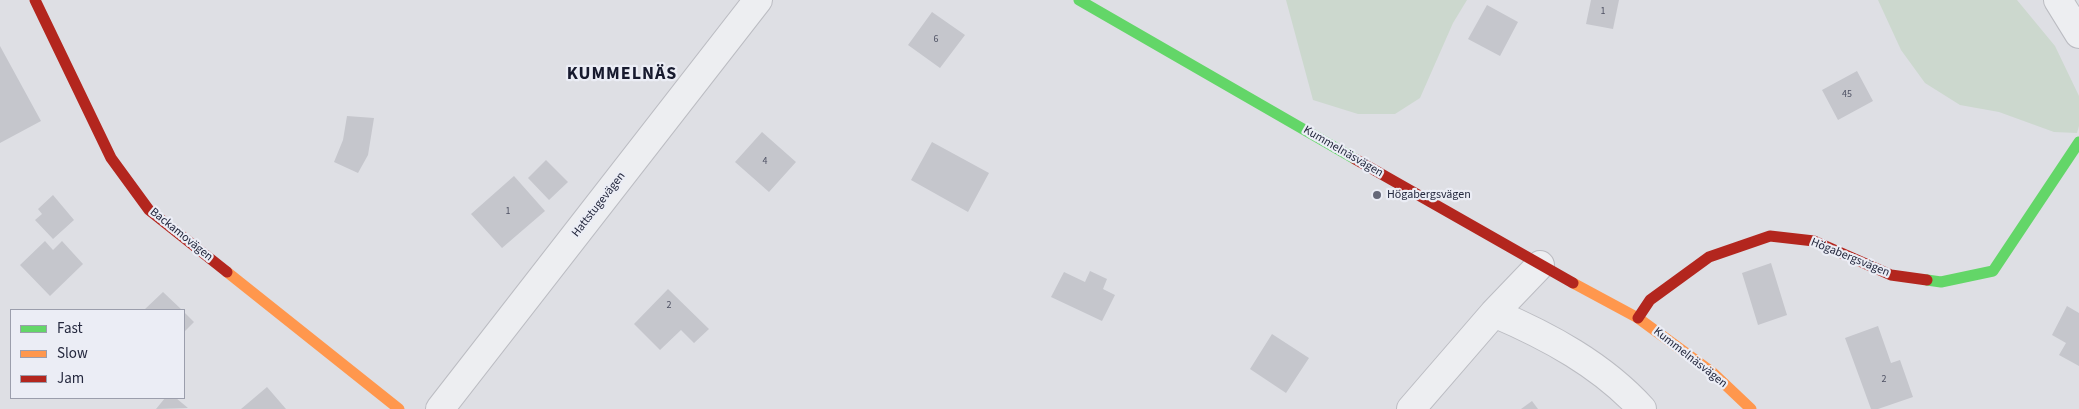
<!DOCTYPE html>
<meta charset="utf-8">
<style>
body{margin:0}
#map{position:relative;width:2079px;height:409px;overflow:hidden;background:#dedfe4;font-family:"Source Sans 3",sans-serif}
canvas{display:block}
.legend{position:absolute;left:10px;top:309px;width:175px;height:90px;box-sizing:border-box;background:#ebedf5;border:1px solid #9b9eac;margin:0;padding:6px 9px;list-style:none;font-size:15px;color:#24283e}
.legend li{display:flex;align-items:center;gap:10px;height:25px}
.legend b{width:25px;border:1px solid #9b9eac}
</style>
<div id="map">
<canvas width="2079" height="409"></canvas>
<ul class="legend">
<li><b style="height:6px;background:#63d668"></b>Fast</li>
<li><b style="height:6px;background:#ff974d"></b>Slow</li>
<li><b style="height:6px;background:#b3261e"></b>Jam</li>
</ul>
</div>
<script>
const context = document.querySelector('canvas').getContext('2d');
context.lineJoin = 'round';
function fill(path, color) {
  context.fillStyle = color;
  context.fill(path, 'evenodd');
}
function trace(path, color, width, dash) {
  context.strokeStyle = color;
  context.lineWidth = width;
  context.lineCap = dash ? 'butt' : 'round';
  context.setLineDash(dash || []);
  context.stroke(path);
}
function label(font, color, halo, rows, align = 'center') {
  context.font = font + ' "Source Sans 3",sans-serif';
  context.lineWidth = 4.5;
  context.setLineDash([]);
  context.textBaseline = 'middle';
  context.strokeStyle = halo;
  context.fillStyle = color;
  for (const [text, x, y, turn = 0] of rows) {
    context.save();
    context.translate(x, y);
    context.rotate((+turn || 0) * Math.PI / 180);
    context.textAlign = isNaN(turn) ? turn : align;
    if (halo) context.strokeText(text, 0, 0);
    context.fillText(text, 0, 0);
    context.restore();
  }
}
const green = new Path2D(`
 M1286,0H1467L1453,23L1420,98L1395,114H1358L1313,100Z
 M1878,0H2017L2055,46L2079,96V126L2077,133L2054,132L1999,112L1960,105L1925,83L1901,50Z`);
const building = new Path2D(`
 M1591,0H1619L1613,29L1586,24Z
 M1487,5L1518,22L1500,56L1468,39Z
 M932,12L965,35L940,68L908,45Z
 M0,46L41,121L0,143Z
 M1857,71L1873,101L1838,120L1822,90Z
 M347,116L374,118L368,155L358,173L334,162L343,140Z
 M762,132L796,162L769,192L735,162Z
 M932,142L989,173L968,212L911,180Z
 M546,160L568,182L549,200L528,178Z
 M514,176L545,211L502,248L471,214Z
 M53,195L74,220L53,239L35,220L42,214L38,209Z
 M45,241L53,250L62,241L83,264L50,296L20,265Z
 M1771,263L1787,315L1758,325L1742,273Z
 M1090,271L1107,279L1103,289L1115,295L1102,321L1051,297L1064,272L1085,282Z
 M668,289L709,329L694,343L681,330L660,350L634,324Z
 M163,292L182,310H144Z
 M2067,306L2079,313V366L2059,355L2066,343L2052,335Z
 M184,312L194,322L184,332Z
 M1878,326L1891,363L1900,360L1913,397L1878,409H1871L1845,338Z
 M1272,334L1309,358L1286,393L1250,369Z
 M267,387L286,409H241Z
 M165,398H176L188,408L156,409Z
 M1532,401L1538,409H1521Z`);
const street = new Path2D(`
 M2058,0L2079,34
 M1494,313C1548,336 1602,365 1642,409
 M440,409L758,0
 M1411,409L1494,313L1540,265`);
const fast = new Path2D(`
 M1079,0L1355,159
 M1927,280L1941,282L1993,271L2079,142`);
const slow = new Path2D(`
 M227,272L399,409
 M1573,283L1638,318L1713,373L1751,409`);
const jam = new Path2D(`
 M35,0L111,158L149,210L227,272
 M1355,159L1573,283
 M1638,318L1650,300L1709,257L1770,236L1814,241L1891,275L1927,280`);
const markers = [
 [1377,195,5,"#656878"]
];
const numberNames = [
 ["1",1603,12],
 ["6",936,40],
 ["45",1847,95],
 ["4",765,162],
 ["1",508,212],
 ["2",669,306],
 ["2",1884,380]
];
const streetNames = [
 ["Kummelnäsvägen",1343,152,30],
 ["Hattstugevägen",599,205,-52],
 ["Backamovägen",181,235,39],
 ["Högabergsvägen",1850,258,22],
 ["Kummelnäsvägen",1690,358,38]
];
const poiNames = [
 ["Högabergsvägen",1387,195]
];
const districtNames = [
 ["KUMMELNÄS",622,75]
];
fill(green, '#ccd8ce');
fill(building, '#c5c6cc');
trace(street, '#bbbcc2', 30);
trace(street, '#edeef1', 28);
trace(fast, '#63d668', 11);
trace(slow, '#ff974d', 11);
trace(jam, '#b3261e', 11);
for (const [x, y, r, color] of markers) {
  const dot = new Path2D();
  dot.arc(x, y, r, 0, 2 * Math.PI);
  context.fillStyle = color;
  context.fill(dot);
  trace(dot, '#ebedf5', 2);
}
label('10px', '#4e5163', null, numberNames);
label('12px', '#24283e', '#ebedf5', streetNames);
label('12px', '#24283e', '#ebedf5', poiNames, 'left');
context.letterSpacing = '1px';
label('bold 18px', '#171a2e', '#ebedf5', districtNames);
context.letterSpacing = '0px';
</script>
